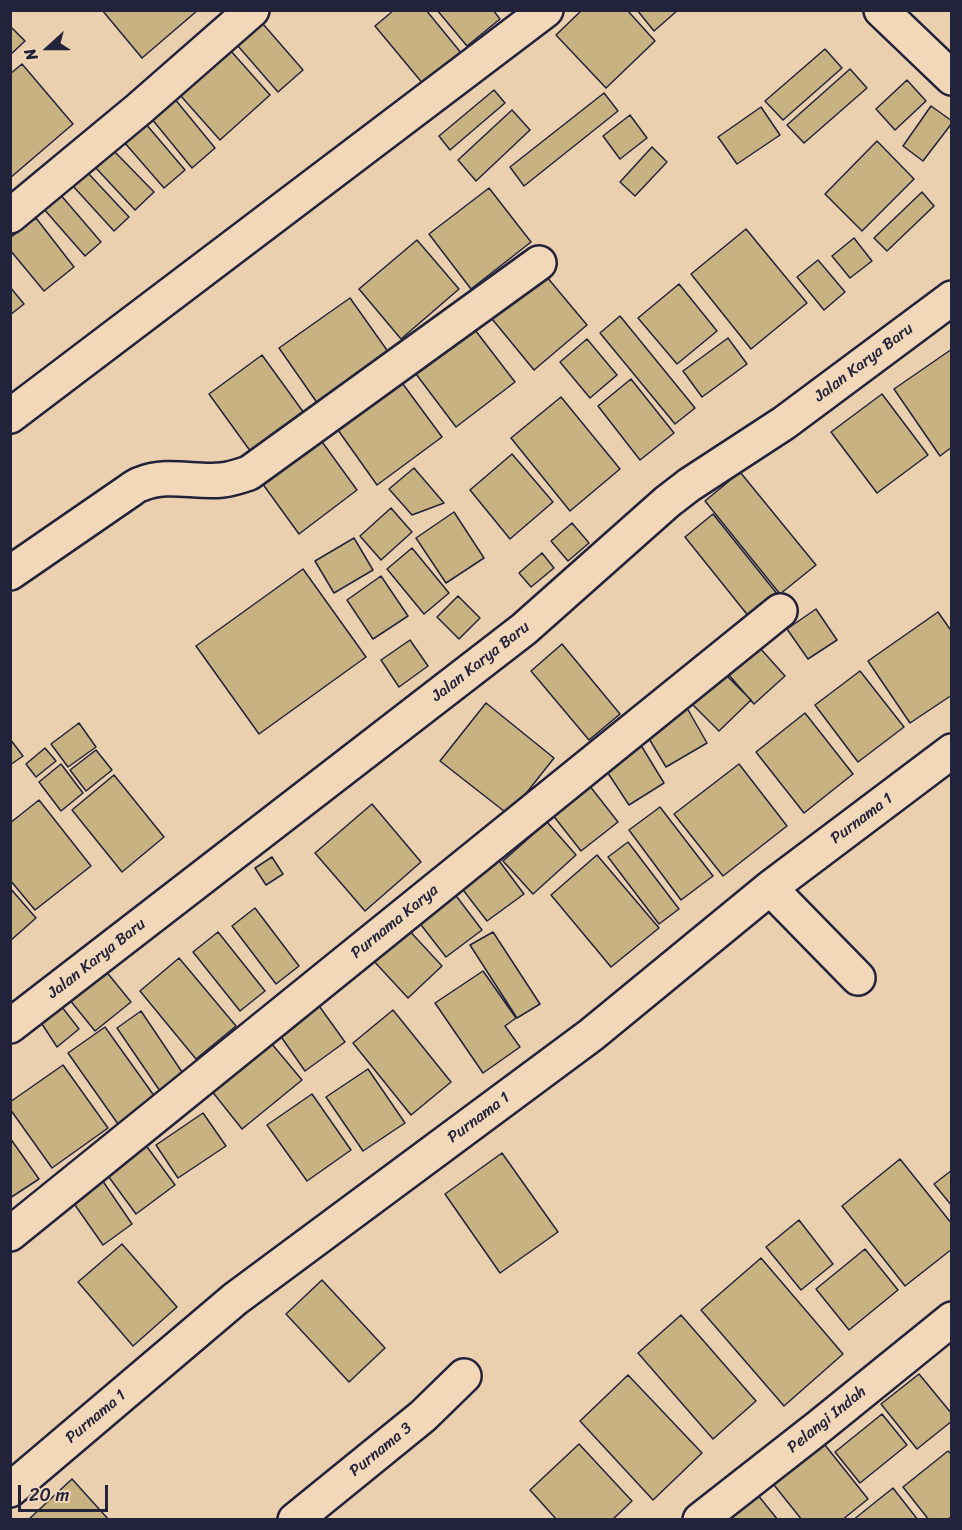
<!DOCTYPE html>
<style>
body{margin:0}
#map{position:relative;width:962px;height:1530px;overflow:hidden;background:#ead0ae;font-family:Sriracha,sans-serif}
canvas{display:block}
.frame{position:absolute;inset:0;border:12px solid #22223b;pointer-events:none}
.north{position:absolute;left:18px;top:18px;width:60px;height:60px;-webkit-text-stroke:4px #f2d8b9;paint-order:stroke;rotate:249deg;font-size:16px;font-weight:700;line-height:24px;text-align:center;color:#22223b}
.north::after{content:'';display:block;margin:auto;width:21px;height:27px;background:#22223b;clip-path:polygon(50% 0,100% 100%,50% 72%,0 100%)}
.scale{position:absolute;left:18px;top:1485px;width:90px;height:27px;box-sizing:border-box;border:3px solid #22223b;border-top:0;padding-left:8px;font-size:18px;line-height:21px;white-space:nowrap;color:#22223b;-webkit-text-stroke:4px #f2d8b9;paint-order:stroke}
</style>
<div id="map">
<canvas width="962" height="1530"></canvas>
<div class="frame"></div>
<div class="north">N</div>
<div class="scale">20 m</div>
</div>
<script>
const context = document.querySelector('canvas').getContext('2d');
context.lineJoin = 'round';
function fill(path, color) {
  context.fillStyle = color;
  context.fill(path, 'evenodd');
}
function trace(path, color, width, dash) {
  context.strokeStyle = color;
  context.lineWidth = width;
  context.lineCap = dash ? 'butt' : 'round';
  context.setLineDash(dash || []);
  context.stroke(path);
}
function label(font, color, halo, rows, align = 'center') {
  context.font = font + ' Sriracha,sans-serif';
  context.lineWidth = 4.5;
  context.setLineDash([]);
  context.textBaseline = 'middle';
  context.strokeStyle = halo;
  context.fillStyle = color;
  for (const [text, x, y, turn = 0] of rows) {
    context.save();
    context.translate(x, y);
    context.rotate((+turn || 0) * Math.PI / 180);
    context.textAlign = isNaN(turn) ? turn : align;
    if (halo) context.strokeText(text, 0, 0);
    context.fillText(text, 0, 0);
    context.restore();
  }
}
const building = new Path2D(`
 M102,10H198L142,58Z
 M394,10H426L462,54L424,85L375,26Z
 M437,10H493L500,19L467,46Z
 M582,10H627L655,41L606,88L556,35Z
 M637,10H678L654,31Z
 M263,24L303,70L278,92L238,46Z
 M10,26L25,41L10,55Z
 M825,49L842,68L783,120L765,101Z
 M230,50L270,95L220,140L180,95Z
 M22,64L73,124L10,178V74Z
 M850,69L867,88L804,143L787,125Z
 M907,80L926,101L895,130L876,109Z
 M494,90L505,103L450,150L439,136Z
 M604,93L618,111L524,186L510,167Z
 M174,98L215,148L192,168L151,118Z
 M931,106L952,121V123L923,161L903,146Z
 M761,107L780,135L737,164L718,137Z
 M512,110L530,130L476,181L458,160Z
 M630,115L647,138L620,159L603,136Z
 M145,123L185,170L164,188L124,142Z
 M877,141L914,179L862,231L825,194Z
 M652,147L667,162L635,196L620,182Z
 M113,150L154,192L135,210L95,167Z
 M87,172L129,217L114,231L72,185Z
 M489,188L531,242L471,289L429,234Z
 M922,192L934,206L887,251L874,238Z
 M59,193L101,242L85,256L43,208Z
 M36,218L74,267L44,291L10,250V238Z
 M746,229L807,303L751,349L691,274Z
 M854,238L872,261L850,278L832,256Z
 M417,240L459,289L401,339L359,289Z
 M818,260L845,292L824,310L797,277Z
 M541,270L587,325L534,370L488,314Z
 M679,284L717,331L677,364L638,318Z
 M10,287L24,304L10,315Z
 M350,298L389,353L318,404L279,348Z
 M620,316L695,408L675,424L600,333Z
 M472,326L515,382L456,427L413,370Z
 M728,338L747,364L702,397L683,371Z
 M587,339L617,375L590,398L560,362Z
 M952,349V447L940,456L894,389Z
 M262,355L304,413L251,452L209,394Z
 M397,376L442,437L377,485L333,423Z
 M631,379L674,433L640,460L598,406Z
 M882,394L928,455L877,493L831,432Z
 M561,397L620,469L570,511L511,438Z
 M320,439L357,490L299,534L262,483Z
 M512,454L553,502L510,539L470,490Z
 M414,468L444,503L412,515L389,489Z
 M740,472L816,565L780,594L705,501Z
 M391,508L412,532L381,560L360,536Z
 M454,512L484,558L446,583L416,538Z
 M713,514L778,595L750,618L685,537Z
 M572,523L589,543L568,561L551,541Z
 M354,538L373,570L334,593L315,561Z
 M412,548L449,593L424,614L387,569Z
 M542,553L554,568L531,587L519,573Z
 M303,569L366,657L259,734L196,646Z
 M381,576L408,616L373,639L347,600Z
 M458,596L480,618L459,639L437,617Z
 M816,609L837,640L808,659L787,629Z
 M938,612L952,632V695L910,723L868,661Z
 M410,640L428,666L399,687L381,660Z
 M562,644L620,714L589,740L531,671Z
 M759,647L785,676L754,704L728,674Z
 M720,669L751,700L719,731L688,700Z
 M860,671L904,727L858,762L815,705Z
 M486,703L554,758L509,815L440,761Z
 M687,708L707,743L666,767L645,732Z
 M805,713L853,774L804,813L756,752Z
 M79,723L96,747L68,767L51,744Z
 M10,739L23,756L10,765Z
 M639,742L664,783L629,805L602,764Z
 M45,748L56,761L36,777L26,764Z
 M96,750L112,770L86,791L70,770Z
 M61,764L83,793L61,811L39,782Z
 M739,764L787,826L723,876L674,814Z
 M114,775L164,837L122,872L72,810Z
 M589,785L618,822L581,851L552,814Z
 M39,800L91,866L35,910L10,880V823Z
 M372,804L421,862L365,911L315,853Z
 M660,807L713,876L681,900L629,830Z
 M547,822L576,855L533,894L503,861Z
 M628,842L679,909L659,924L608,857Z
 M494,854L524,894L487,921L457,882Z
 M597,855L659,928L611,967L551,895Z
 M272,857L283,874L266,885L255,868Z
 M10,888L36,918L10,941Z
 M454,893L482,930L446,957L418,921Z
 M255,908L299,966L276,984L232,926Z
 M405,926L442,966L408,998L371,958Z
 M218,932L265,991L240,1011L193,952Z
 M493,932L540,1004L517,1018L470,945Z
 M179,958L236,1026L196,1059L140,991Z
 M105,970L131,1002L95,1031L69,999Z
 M483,971L516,1018L505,1026L520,1047L483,1073L435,1003Z
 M317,1003L345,1042L305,1071L277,1031Z
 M62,1007L79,1029L57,1047L40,1021Z
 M393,1010L451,1082L411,1115L353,1043Z
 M141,1011L184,1075L160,1091L117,1028Z
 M105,1027L155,1097L118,1124L68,1053Z
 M266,1037L302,1080L242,1129L207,1085Z
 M63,1065L108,1128L52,1168L10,1109V1102Z
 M368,1069L405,1123L363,1151L326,1097Z
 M312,1094L351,1150L307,1181L267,1125Z
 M203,1113L226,1146L178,1178L156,1145Z
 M10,1138L39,1179L10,1198Z
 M142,1140L175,1185L136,1214L103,1169Z
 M502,1153L558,1232L500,1273L445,1194Z
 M900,1159L952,1224V1249L905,1286L842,1206Z
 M952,1170V1206L934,1184Z
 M98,1174L132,1224L103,1245L68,1195Z
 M799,1220L833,1264L801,1290L766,1247Z
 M122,1244L177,1307L133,1346L78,1282Z
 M865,1249L898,1290L849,1330L816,1289Z
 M761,1258L843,1354L784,1406L701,1310Z
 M322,1280L385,1348L349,1382L286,1314Z
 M681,1315L756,1401L713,1439L638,1353Z
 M919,1374L952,1414V1421L917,1449L881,1404Z
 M628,1375L702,1453L653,1500L580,1421Z
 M882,1414L907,1445L860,1483L835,1452Z
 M821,1440L868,1499L842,1520H802L770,1480Z
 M579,1444L632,1501L612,1520H557L530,1490Z
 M948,1451L952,1455V1516L947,1520H929L903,1487Z
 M72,1479L109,1520H28Z
 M893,1488L918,1520H853Z
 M757,1494L778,1520H726Z`);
const minor = new Path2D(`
 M881,10L952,78
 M10,216L139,109L252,10
 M10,416L546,10
 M10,573L129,491C133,488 137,485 141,484C167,473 195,483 222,480C232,479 240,476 249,473L539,263
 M770,888L858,978
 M10,1026L524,629L667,502L689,485L784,423L952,298
 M10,1234L780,611
 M10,1490L235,1299L591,1035L770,888L952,751
 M295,1520L423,1416L464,1376
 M700,1520L820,1426L952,1319`);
const streetNames = [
 ["Jalan Karya Baru",864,363,-37],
 ["Jalan Karya Baru",481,662,-38],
 ["Purnama 1",862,819,-37],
 ["Purnama Karya",395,922,-39],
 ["Jalan Karya Baru",97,959,-38],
 ["Purnama 1",479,1118,-37],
 ["Purnama 1",96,1417,-40],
 ["Pelangi Indah",827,1420,-39],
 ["Purnama 3",381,1450,-39]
];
fill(building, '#c9b281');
trace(building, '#22223b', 1.5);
trace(minor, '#22223b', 38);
trace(minor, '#f2d8b9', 33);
label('16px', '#22223b', '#f2d8b9', streetNames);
</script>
